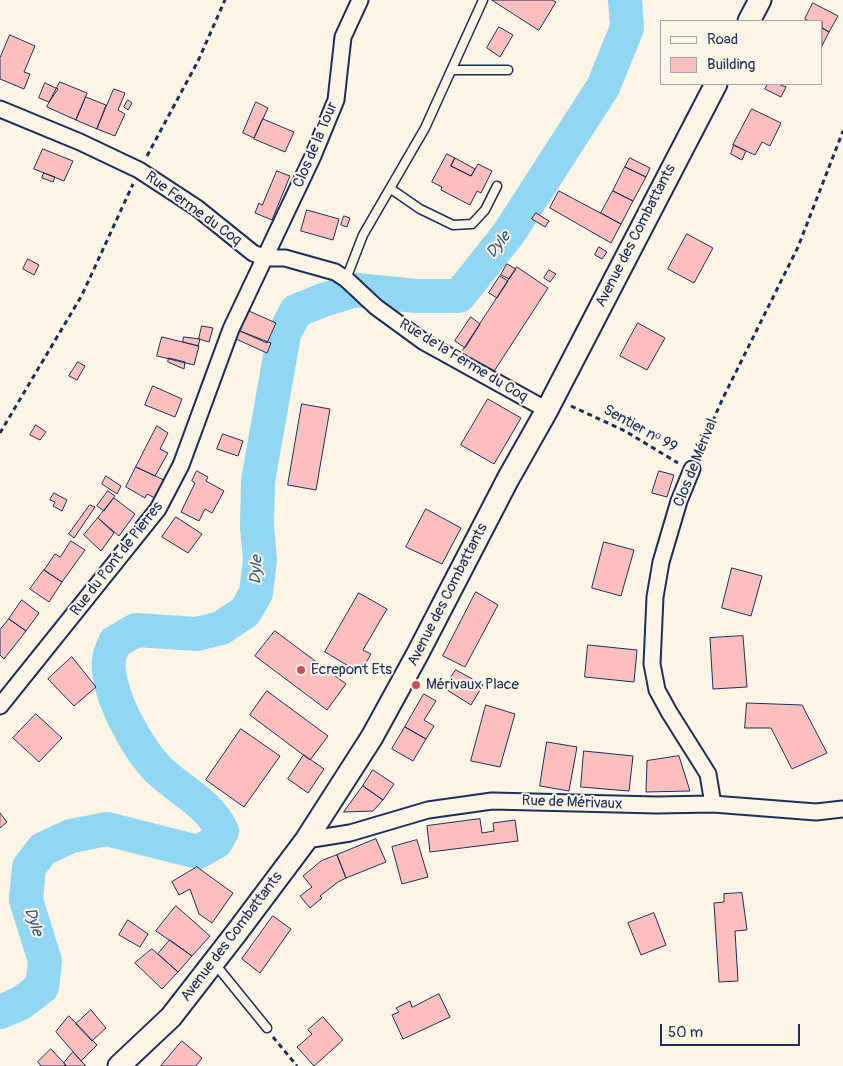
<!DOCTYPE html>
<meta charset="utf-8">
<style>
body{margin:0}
#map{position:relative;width:843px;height:1066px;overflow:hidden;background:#fcf5e5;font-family:Pangolin,sans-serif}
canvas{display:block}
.legend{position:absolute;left:660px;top:20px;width:162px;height:65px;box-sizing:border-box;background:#fcf5e5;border:1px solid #a2a6af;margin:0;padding:6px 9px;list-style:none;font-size:15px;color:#1b2f5e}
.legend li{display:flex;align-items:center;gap:10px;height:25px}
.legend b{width:25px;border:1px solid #a2a6af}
.scale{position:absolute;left:660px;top:1024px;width:140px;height:22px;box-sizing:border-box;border:2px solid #1b2f5e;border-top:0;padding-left:6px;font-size:15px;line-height:18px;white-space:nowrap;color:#1b2f5e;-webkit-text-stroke:4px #fcf5e5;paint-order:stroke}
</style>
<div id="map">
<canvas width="843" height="1066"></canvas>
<ul class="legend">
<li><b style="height:6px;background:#fcf5e5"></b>Road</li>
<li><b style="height:14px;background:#fcbfbd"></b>Building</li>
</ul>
<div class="scale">50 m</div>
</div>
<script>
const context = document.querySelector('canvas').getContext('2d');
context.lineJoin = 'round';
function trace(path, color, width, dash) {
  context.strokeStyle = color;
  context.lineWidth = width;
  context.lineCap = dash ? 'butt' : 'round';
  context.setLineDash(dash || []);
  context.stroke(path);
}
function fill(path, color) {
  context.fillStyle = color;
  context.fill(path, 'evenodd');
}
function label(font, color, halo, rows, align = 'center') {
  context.font = font + ' Pangolin,sans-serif';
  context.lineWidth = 4;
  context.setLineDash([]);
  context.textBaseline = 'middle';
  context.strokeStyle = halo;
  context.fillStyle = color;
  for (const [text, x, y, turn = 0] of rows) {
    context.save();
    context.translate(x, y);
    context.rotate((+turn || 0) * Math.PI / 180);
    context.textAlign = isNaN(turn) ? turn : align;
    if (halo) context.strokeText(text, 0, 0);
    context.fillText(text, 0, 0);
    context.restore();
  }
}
const river = new Path2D(`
 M0,1012L21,1003L42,987L45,961L26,900L29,867L43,849L71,836L107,829L198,852L216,842L222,831C209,804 183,792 162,773C139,753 105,691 109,660C109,654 113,648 115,642L136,630L197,634L221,628L245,612L256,593L260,560L257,526L258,481L284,334L296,311L323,300L357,290L416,296H459L509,233L603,87L627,28L625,0`);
const building = new Path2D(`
 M492,0H552L556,2L539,30Z
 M813,3L838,16L829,32L822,28V21H809L805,19Z
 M499,27L513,35L500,57L487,48Z
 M822,28L829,32L822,46Z
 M10,35L35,46L24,72L30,74L24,89L0,79V58Z
 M60,82L87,93L76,120L47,107Z
 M45,83L58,89L49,102L39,98Z
 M768,84H778L786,87L781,97L765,89Z
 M114,89L125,93L118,110L125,114L115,136L97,129Z
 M86,97L106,105L97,129L76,120Z
 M128,100L132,103L128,110L124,107Z
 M256,102L268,108L254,138L243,133Z
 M752,109L781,123L770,146L762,142L755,155L733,145Z
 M263,119L294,132L285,152L254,139Z
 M734,145L746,151L742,160L731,154Z
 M43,149L73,161L64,181L34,169Z
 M447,154L455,158L451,166L471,176L478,164L492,171L481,193L477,191L470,205L441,190L442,187L432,182Z
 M455,158L475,169L471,176L451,166Z
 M630,158L650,168L646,177L625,167Z
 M625,167L646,177L633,201L613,191Z
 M277,171L290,176L272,220L255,213L259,203L262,205Z
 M44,173L55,177L53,182L42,178Z
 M559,191L621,224L611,243L550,208Z
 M613,191L633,201L621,224L601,213Z
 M307,210L339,219L333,240L301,231Z
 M536,213L549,221L545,227L532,219Z
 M344,216L350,218L347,227L341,225Z
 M687,234L713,248L694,283L668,269Z
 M599,247L607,252L602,259L595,255Z
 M28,259L39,265L34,275L23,269Z
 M507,264L516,269L509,279L501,275Z
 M517,267L548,288L491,376L460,355Z
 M549,270L556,274L550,282L544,278Z
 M500,276L508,281L497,298L489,293Z
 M249,311L276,323L267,343L240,331Z
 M471,317L480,324L465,348L455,341Z
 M638,323L665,338L647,370L620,356Z
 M202,326L213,328L209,342L199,339Z
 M240,331L271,343L267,353L236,339Z
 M162,337L199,346L194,365L157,356Z
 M184,337L200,339L198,346L183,342Z
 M169,358L185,362L184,369L168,362Z
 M78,362L85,366L77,380L69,376Z
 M153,386L182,399L175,417L145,405Z
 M488,399L521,418L494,464L461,445Z
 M302,404L330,409L316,490L288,485Z
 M36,425L46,432L40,440L30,435Z
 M157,426L168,433L160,449L168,453L155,476L136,467Z
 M223,434L243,441L238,456L217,449Z
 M136,467L164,480L155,498L147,494L145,498L126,487Z
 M197,471L208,477L206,481L224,491L212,513L205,509L199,521L181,512L195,483L192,481Z
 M659,471L674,475L667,497L652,493Z
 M106,476L121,486L117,494L102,484Z
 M108,491L115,496L104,511L97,506Z
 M54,493L67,500L62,511L53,506L55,502L50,500Z
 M114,498L135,514L119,536L98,518Z
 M90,505L95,507L74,538L69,534Z
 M426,509L461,528L442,564L406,547Z
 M176,517L202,534L188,553L162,537Z
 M98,518L114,533L101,551L84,535Z
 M71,541L85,550L62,582L44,570L55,554L60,557Z
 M604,542L634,550L621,596L592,588Z
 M732,568L762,576L751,616L722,608Z
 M44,570L62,582L49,602L30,589Z
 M476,592L498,605L465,667L443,656Z
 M359,593L387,609L363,650L371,654L360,673L325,652Z
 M22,600L39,613L26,631L9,619Z
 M9,619L26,631L4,659L0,655V630Z
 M275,631L346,684L327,710L255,656Z
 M743,636L747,687L713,689L710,638Z
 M588,645L637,650L634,682L585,677Z
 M72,657L96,687L74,706L48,679Z
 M456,670L483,685L471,705L444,688Z
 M267,691L328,736L310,760L250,715Z
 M424,694L436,701L424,720L434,726L426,739L405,727Z
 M747,703L802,705L827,753L792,769L771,728H745Z
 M486,705L515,714L500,767L471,761Z
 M36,714L62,738L39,762L13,738Z
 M405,727L426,739L413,761L392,749Z
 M241,729L280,756L244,807L206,780Z
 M547,742L577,747L569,791L540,786Z
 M584,751L633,756L629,791L581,787Z
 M304,755L324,769L308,793L288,779Z
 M679,756L690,791L646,792L647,761Z
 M373,770L394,784L383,800L363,786Z
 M363,786L383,800L373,811L344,812Z
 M0,813L7,822L0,828Z
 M480,819L482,833L494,831L493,823L515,820L518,841L430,852L427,826Z
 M376,839L386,862L346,878L337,855Z
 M417,840L428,877L402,884L392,847Z
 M337,855L346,878L338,882L320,896L322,898L310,908L300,896L312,887L303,876L321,861Z
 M197,867L233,893L212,923L199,914L190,889L179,895L172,882Z
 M742,893L747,930L735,931L738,981L719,982L714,903L724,902V894Z
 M176,906L210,936L192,956L156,931Z
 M654,913L666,945L641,955L628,923Z
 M273,916L291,929L260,973L242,959Z
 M128,920L148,934L140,947L119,935Z
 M170,940L192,956L178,972L158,954Z
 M152,949L178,972L162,989L135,963Z
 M439,994L450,1017L403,1039L392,1015L399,1012L396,1008L410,1001L412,1007Z
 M91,1010L106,1028L92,1041L76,1024Z
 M69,1016L97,1045L81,1061L56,1032Z
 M323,1017L343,1040L314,1066L297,1047L312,1034L308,1030Z
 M182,1041L202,1058L196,1066H161Z
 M51,1049L64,1063L66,1066H41L38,1062Z
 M73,1052L81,1061L86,1066H66L64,1063Z`);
const path = new Path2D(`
 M147,156L198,61L225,0
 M571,406L625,431L678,463
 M0,433L82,295L133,184
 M698,454L723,398L798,247L843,131
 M273,1037L297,1066`);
const service = new Path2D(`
 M452,70H508
 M391,189L420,209L453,225L472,224L485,210L497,186
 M346,279L363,235L425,128L483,0
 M215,964L267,1028`);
const minor = new Path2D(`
 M0,109L80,142L139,170L197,208L253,253L265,258H285L335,272L346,279L376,307L424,342L547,410
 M692,469L679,501L661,562L655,597L652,664L657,690L669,712L708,774L713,804
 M0,706L158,509L181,465L231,329L313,156L336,100L343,37L360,0
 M306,840L350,833L428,810L492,801L657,805L713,804L816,812L843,809`);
const secondary = new Path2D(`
 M749,21L760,0
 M119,1066L171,1017L237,932L306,840L372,737L418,653L508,479L547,410L716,84`);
const markers = [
 [301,670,5,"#d1495b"],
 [416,685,5,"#d1495b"]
];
const streetNames = [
 ["Clos de la Tour",316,145,-67],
 ["Rue Ferme du Coq",193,209,36],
 ["Avenue des Combattants",636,236,-63],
 ["Rue de la Ferme du Coq",463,361,31],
 ["Sentier nᵒ 99",640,429,29],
 ["Clos de Mérival",696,463,-68],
 ["Rue du Pont de Pierres",117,559,-52],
 ["Avenue des Combattants",448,595,-63],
 ["Rue de Mérivaux",572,803,2],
 ["Avenue des Combattants",232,937,-53]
];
const poiNames = [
 ["Ecrepont Ets",311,670],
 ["Mérivaux Place",426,685]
];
const waterNames = [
 ["Dyle",499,245,-52],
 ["Dyle",257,570,-87],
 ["Dyle",33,922,72]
];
trace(river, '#91d6f3', 34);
fill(building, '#fcbfbd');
trace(building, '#1b2f5e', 1);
trace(service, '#1b2f5e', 11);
trace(minor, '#1b2f5e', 19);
trace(secondary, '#1b2f5e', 25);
trace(path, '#1b2f5e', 3, [5, 4]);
trace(service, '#fcf5e5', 8);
trace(minor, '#fcf5e5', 15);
trace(secondary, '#fcf5e5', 21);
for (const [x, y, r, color] of markers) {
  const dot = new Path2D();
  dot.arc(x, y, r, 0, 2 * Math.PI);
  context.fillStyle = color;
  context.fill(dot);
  trace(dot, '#fcf5e5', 2);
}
label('15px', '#1b2f5e', '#fcf5e5', streetNames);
label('15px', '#1b2f5e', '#fcf5e5', poiNames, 'left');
label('italic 16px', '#385983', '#fcf5e5', waterNames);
</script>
